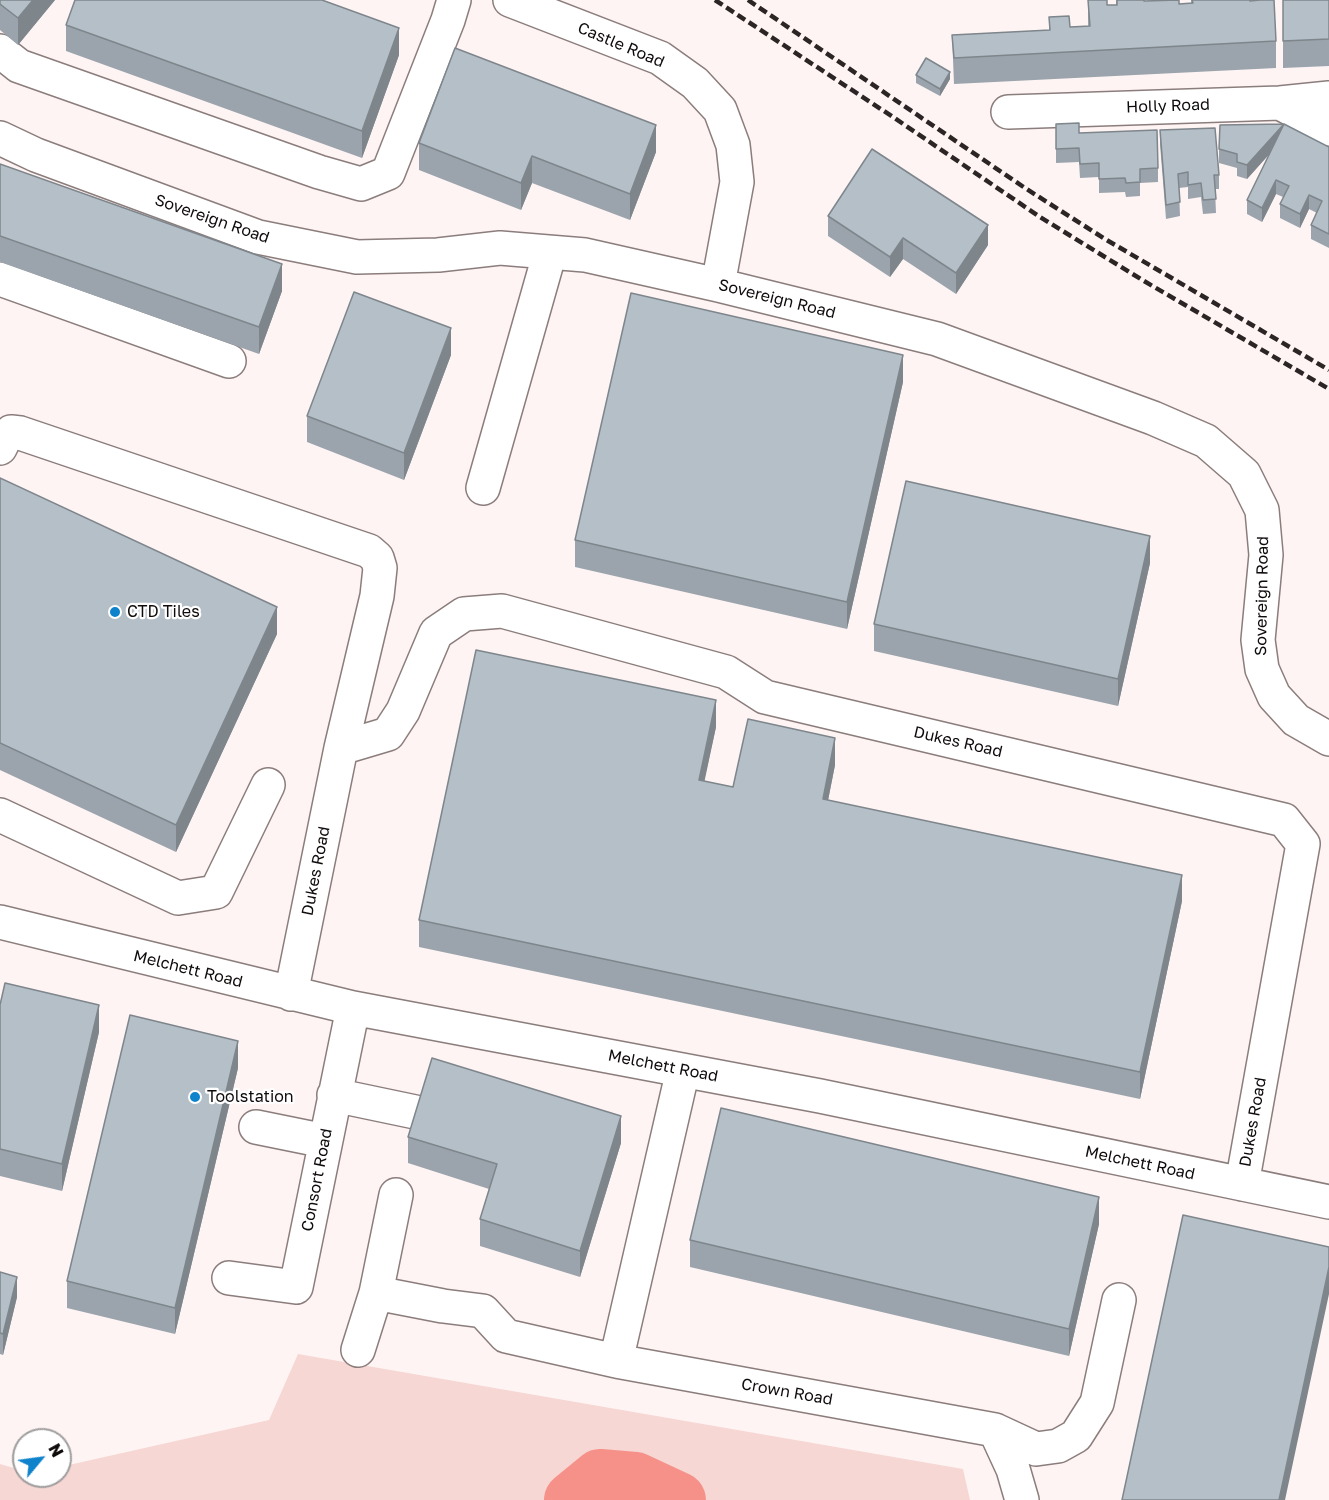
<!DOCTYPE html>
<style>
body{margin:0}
#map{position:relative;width:1329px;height:1500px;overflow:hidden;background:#fef4f3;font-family:"Golos Text",sans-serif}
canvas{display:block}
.north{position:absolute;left:12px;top:1428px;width:60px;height:60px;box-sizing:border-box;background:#fff;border:2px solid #9f9d9d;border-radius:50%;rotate:61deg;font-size:16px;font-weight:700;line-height:24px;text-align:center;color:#100b0b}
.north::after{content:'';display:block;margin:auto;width:21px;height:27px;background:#0e82cb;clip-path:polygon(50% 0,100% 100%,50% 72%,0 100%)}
</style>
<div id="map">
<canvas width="1329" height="1500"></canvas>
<div class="north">N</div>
</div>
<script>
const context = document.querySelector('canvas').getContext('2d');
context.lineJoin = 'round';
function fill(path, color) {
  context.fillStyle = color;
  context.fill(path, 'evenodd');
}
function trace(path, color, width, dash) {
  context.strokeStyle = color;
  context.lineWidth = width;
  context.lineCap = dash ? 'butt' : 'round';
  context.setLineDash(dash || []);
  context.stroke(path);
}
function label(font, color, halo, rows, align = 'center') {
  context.font = font + ' "Golos Text",sans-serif';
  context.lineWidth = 4.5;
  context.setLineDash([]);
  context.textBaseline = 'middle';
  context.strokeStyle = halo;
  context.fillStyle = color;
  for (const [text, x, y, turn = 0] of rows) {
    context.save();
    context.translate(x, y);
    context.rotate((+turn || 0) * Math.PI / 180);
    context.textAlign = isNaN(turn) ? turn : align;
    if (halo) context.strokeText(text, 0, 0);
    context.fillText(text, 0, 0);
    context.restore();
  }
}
const green = new Path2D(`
 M298,1354L963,1469L970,1500H0V1464L24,1471V1476H60V1467L269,1420Z`);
const river = new Path2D(`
 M572,1500L600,1477L635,1480L678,1500`);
const minor = new Path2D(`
 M510,0L660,58L695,83L720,110L733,145L737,182L718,285
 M0,51L19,66L319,172L361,184L388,173L448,20L454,0
 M1280,103L1329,129
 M1008,112L1280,103L1329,98
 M0,138L36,155L258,237L357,257L438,255L500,248L585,255L718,285L937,339L1153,418L1206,441L1244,474L1262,510L1266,555L1258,640L1262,669L1274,696L1296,720L1329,739
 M0,279L229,361
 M0,448L5,438L11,432L20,433L369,551L377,558L380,568L377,596L341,748L291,994
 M483,488L550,252
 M341,748L388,734L403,711L436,633L464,614L502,611L726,672L765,697L1284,820L1303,844L1242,1184
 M0,815L178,898L216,892L268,785
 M0,922L353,1008L820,1096L1329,1202
 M334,1095L420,1113
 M256,1127L325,1141
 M396,1195L376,1293L443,1306L483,1311L506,1336L616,1361L995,1430L1013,1469L1022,1500
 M229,1278L296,1287L353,1008
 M358,1350L376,1293
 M616,1361L683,1070
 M995,1430L1036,1449L1058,1446L1076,1436L1097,1403L1119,1300`);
const rail = new Path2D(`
 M715,0L893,117L1040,217L1144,281L1329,389
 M748,0L1025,188L1105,239L1329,370`);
const wall = new Path2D(`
 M0,0H55L18,45L0,30Z
 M1088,0L1107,5H1116V0H1144V1L1179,0V4L1191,3V0H1250V1H1260V0H1274L1276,41V68L954,84L952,35L1049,30V17L1070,27L1088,26Z
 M1283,0H1329V66L1283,68Z
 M66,25L399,55L362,158L66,51Z
 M916,75L950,79L940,96L916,83Z
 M1056,124L1079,133L1158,168V182L1140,183V196L1126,197L1125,192L1099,193V177L1080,178L1079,162L1056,163Z
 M1160,130L1219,175V189H1215L1216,213L1203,214L1201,197L1188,199V187L1179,188L1180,216L1166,219L1160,144Z
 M419,143L656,152L630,220L532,183L521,210L419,170Z
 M1329,147V248L1311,239V225L1317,213L1309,209L1300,228L1280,218V204L1283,197L1276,194L1262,222L1247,214V200L1269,154L1247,179L1237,176V168L1219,163V149Z
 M0,164L282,291L259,354L0,262Z
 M828,216L988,245L956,294L903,259L890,277L828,236Z
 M451,355L404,480L307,442V416Z
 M903,382L847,629L575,567V540Z
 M0,478L277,634L176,852L0,770Z
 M1150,563L1118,706L874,651V624Z
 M716,727L704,781L733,787L835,765L828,800L1182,901L1140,1099L419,947V920Z
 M0,1005L99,1032L62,1191L0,1176Z
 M238,1068L175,1334L67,1308V1281Z
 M408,1137L621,1143L580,1277L480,1246V1219L489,1189L408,1163Z
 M1099,1224L1069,1356L690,1267V1240Z
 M0,1272L17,1297L3,1355L0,1354Z`);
const shadedWall = new Path2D(`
 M33,0H55L18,45V18Z
 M399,28V55L362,158V131Z
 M950,72V79L940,96V89Z
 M1284,124V138L1247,179V165Z
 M656,125V152L630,220V194Z
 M532,156V183L521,210V183Z
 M1276,180V194L1262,222V208Z
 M1309,195V209L1300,228V214Z
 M988,225V245L956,294V273Z
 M903,238V259L890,277V257Z
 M282,264V291L259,354V327Z
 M451,328V355L404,480V453Z
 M903,355V382L847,629V602Z
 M1150,536V563L1118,706V679Z
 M277,607V634L176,852V825Z
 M716,700V727L699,807V780Z
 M835,738V765L823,826V799Z
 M1182,875V901L1140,1099V1072Z
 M99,1005V1032L62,1191V1164Z
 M238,1041V1068L175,1334V1308Z
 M621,1116V1143L580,1277V1251Z
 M1099,1197V1224L1069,1356V1329Z
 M1329,1267V1294L1285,1500H1279Z
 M17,1277V1297L3,1355V1334Z`);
const building = new Path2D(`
 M0,0H33L18,18L0,4Z
 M75,0H322L399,28L362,131L66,25Z
 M1088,0H1107V5H1117V0H1144V1L1179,0V4L1193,3L1192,0H1250V1L1260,0H1274L1276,41L954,58L952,35L1050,30L1049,17L1069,16L1070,27L1090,26Z
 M1283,0H1329V39L1283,41Z
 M455,48L656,125L630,194L532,156L521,183L419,143Z
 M926,58L950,72L940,89L916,75Z
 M1079,123V133L1157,130L1158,168L1140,169V182L1126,183L1125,178L1099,179V163L1080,164L1079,148L1056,149V124Z
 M1284,124L1247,165L1237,162V154L1219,149L1220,125Z
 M1284,124L1329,147V234L1311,225L1322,201L1309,195L1300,214L1280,204L1289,186L1276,180L1262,208L1247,200Z
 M1215,128L1219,175H1214L1216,199L1203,200L1201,183L1188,185V172L1178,174L1180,202L1166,205L1160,130Z
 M872,149L988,225L956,273L903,238L890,257L828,216Z
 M0,164L282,264L259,327L0,236Z
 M354,292L451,328L404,453L307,416Z
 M631,293L903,355L847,602L575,540Z
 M0,478L277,607L176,825L0,743Z
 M906,481L1150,536L1118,679L874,624Z
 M476,650L716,700L699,780L733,787L748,719L835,738L823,799L1182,875L1140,1072L419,920Z
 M5,983L99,1005L62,1164L0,1149V1005Z
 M130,1015L238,1041L175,1308L67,1281Z
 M432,1058L621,1116L580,1251L480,1219L497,1164L408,1137Z
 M721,1108L1099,1197L1069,1329L690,1240Z
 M1183,1215L1329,1247V1267L1279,1500H1122Z
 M0,1272L17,1277L3,1334L0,1333Z`);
const markers = [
 [115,612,6,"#0e82cb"],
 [195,1097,6,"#0e82cb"]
];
const streetNames = [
 ["Castle Road",621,45,23],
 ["Holly Road",1168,106,-2],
 ["Sovereign Road",212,219,19],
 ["Sovereign Road",777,299,14],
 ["Sovereign Road",1262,596,-89],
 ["Dukes Road",958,742,13],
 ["Dukes Road",316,871,-79],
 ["Melchett Road",188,969,14],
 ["Melchett Road",663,1066,11],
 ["Dukes Road",1253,1122,-80],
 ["Melchett Road",1140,1163,12],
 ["Consort Road",317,1180,-79],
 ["Crown Road",787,1392,10]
];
const poiNames = [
 ["CTD Tiles",127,612],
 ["Toolstation",207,1097]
];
fill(green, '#f6d7d4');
trace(river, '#f6918a', 56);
trace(minor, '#8b7d7c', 36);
trace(minor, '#fff', 33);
trace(rail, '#2b2525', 4.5, [9, 4.5]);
fill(wall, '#9ba4ac');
fill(shadedWall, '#7e868c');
fill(building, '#b4bfc8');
trace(building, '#7e868c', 1.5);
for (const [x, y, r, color] of markers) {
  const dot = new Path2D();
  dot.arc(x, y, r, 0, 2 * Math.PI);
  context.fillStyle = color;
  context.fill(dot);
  trace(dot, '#fff', 2);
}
label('16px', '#100b0b', '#fff', streetNames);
label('16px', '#100b0b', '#fff', poiNames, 'left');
</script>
